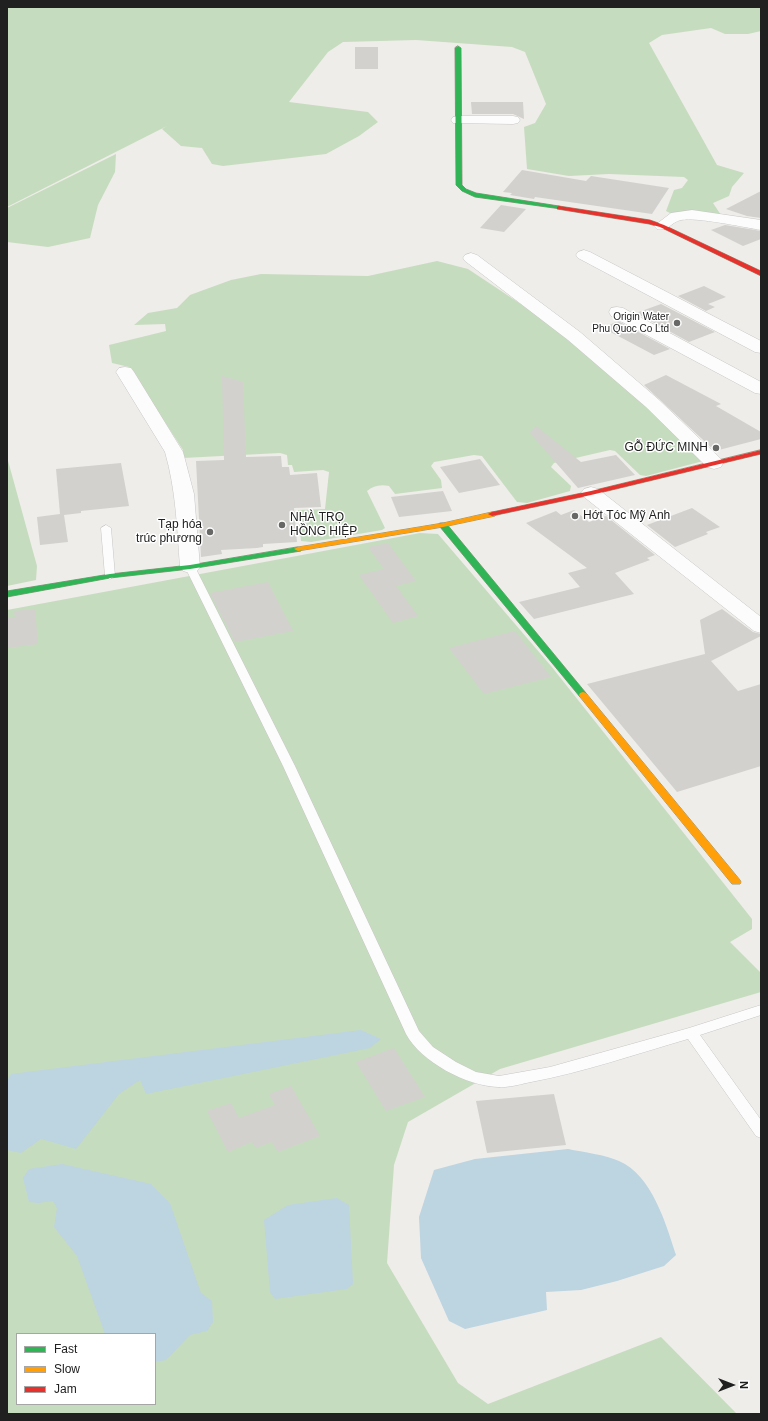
<!DOCTYPE html>
<meta charset="utf-8">
<style>
body{margin:0}
#map{position:relative;width:768px;height:1421px;overflow:hidden;background:#eeede9;font-family:Helvetica,sans-serif}
canvas{display:block}
.frame{position:absolute;inset:0;border:8px solid #202020;pointer-events:none}
.legend{position:absolute;left:16px;top:1333px;width:140px;height:72px;box-sizing:border-box;background:#fff;border:1px solid #a6a6a6;margin:0;padding:5px 7px;list-style:none;font-size:12px;color:#202020}
.legend li{display:flex;align-items:center;gap:8px;height:20px}
.legend b{width:20px;border:1px solid #a6a6a6}
.north{position:absolute;left:712px;top:1365px;width:40px;height:40px;-webkit-text-stroke:3px #fff;paint-order:stroke;rotate:90deg;font-size:11px;font-weight:700;line-height:16px;text-align:center;color:#202020}
.north::after{content:'';display:block;margin:auto;width:14px;height:18px;background:#202020;clip-path:polygon(50% 0,100% 100%,50% 72%,0 100%)}
</style>
<div id="map">
<canvas width="768" height="1421"></canvas>
<div class="frame"></div>
<ul class="legend">
<li><b style="height:5px;background:#30b455"></b>Fast</li>
<li><b style="height:5px;background:#ff9f0a"></b>Slow</li>
<li><b style="height:5px;background:#e5322d"></b>Jam</li>
</ul>
<div class="north">N</div>
</div>
<script>
const context = document.querySelector('canvas').getContext('2d');
context.lineJoin = 'round';
function fill(path, color) {
  context.fillStyle = color;
  context.fill(path, 'evenodd');
}
function trace(path, color, width, dash) {
  context.strokeStyle = color;
  context.lineWidth = width;
  context.lineCap = dash ? 'butt' : 'round';
  context.setLineDash(dash || []);
  context.stroke(path);
}
function label(font, color, halo, rows, align = 'center') {
  context.font = font + ' Helvetica,sans-serif';
  context.lineWidth = 3;
  context.setLineDash([]);
  context.textBaseline = 'middle';
  context.strokeStyle = halo;
  context.fillStyle = color;
  for (const [text, x, y, turn = 0] of rows) {
    context.save();
    context.translate(x, y);
    context.rotate((+turn || 0) * Math.PI / 180);
    context.textAlign = isNaN(turn) ? turn : align;
    if (halo) context.strokeText(text, 0, 0);
    context.fillText(text, 0, 0);
    context.restore();
  }
}
const forest = new Path2D(`
 M7,7H761V31L748,34H725L711,28L662,35L649,43L717,165L744,173L732,187L729,196L713,203L721,215L672,214L666,211L674,190L682,188L688,180L684,177L609,174L569,176L527,169L524,127L535,123L546,104L525,52L512,47L416,40L343,42L328,52L289,102L368,112L378,122L359,136L326,154L223,166L212,164L202,148L181,146L162,129L167,126L7,207Z
 M116,154L115,172L98,205L90,238L48,247L7,242V208Z
 M437,261L468,269L569,336L707,460L646,476L640,475L615,451L610,450L554,463L551,467L571,486L570,491L527,503L517,502L482,456L474,455L434,462L431,466L441,480L442,488L395,494L389,486C380,484 373,486 367,491L385,528L382,530L311,542L301,541L298,510L325,509L329,472L323,470L294,472L292,465H288L287,455L280,453L183,458V450L129,367L112,363L109,345L166,331L165,324L134,325L148,313L177,308L190,295L231,280L261,274L368,276Z
 M7,457L37,566L36,580L7,586Z
 M420,533L438,534L551,666L752,919V929L730,942L761,973V992L500,1069L408,1122L394,1165L387,1263L458,1383L488,1404L661,1337L737,1414H7V610ZM17,1334H155V1404H17Z`);
const water = new Path2D(`
 M361,1030L381,1039L370,1048L146,1094L140,1080L119,1094L76,1149L41,1139L21,1153L7,1150V1081L11,1074Z
 M568,1149C583,1152 606,1155 619,1161C652,1175 666,1224 676,1255L664,1266L617,1281L581,1290L546,1292L547,1310L465,1329L449,1321L421,1258L419,1217L434,1170L475,1159Z
 M62,1164L151,1184L170,1203L201,1293L212,1301L213,1322L207,1331L190,1335L166,1360L155,1362V1334H105L77,1256L54,1227L57,1208L53,1201L38,1203L29,1202L23,1178L29,1169Z
 M337,1198L349,1205L353,1284L347,1289L275,1299L270,1292L264,1220L288,1205Z`);
const building = new Path2D(`
 M355,47H378V69H355Z
 M471,102H523L524,119L513,114H472Z
 M522,170L586,181L591,176L669,188L652,214L535,197L534,199L510,195L512,193L503,192Z
 M761,191V218L747,216L726,209Z
 M501,205L526,209L504,232L480,228Z
 M725,225L761,231V239L743,246L711,230Z
 M704,286L726,297L708,304L715,307L706,311L678,296Z
 M661,304L715,332L689,342L636,313Z
 M618,321L670,349L654,355L603,328Z
 M666,375L721,404L716,406L761,432V439L715,451L644,385Z
 M222,376L243,382L246,457L281,456L282,467H289L290,475L317,473L321,507L294,508L297,542L263,544V547L257,548L221,550L222,554L201,557L196,461L224,460Z
 M536,426L581,462L616,455L635,475L578,488L530,433Z
 M480,459L500,485L459,493L440,467Z
 M121,463L129,506L81,511V513L64,515L68,542L40,545L37,517L60,514L56,469Z
 M443,491L452,511L399,517L391,497Z
 M692,508L720,527L706,532L708,534L675,547L647,525Z
 M574,510L589,522L606,516L655,555L647,558L650,560L615,573L634,594L534,619L519,602L580,587L568,573L587,568L526,523L556,511L561,515Z
 M388,543L416,581L396,586L418,616L393,623L359,575L384,569L368,547Z
 M268,582L293,631L235,642L210,593Z
 M35,609L38,644L7,648V618L15,617L14,611Z
 M722,609L753,632L761,634V636L711,661L738,691L761,684V766L677,792L587,684L705,654L700,620Z
 M515,631L551,677L484,694L449,648Z
 M394,1048L425,1097L386,1111L356,1062Z
 M291,1086L320,1136L278,1152L272,1142L256,1148L252,1142L228,1152L207,1111L231,1103L239,1118L275,1105L269,1094Z
 M554,1094L566,1145L487,1153L476,1101Z`);
const lane = new Path2D(`
 M106,525L111,528L115,576L110,579L105,576L101,528Z
 M190,564L195,567L295,766L419,1031L433,1047L456,1062L476,1072L499,1076L550,1067L689,1028L761,1005V1015L700,1035L761,1120V1138L756,1136L688,1039C636,1054 584,1072 531,1082C521,1084 508,1088 498,1087C467,1086 421,1062 406,1034L283,766L185,567Z`);
const street = new Path2D(`
 M458,116H513L518,117L520,120L518,123L513,124L453,123L451,120L453,117Z
 M692,210L761,220V230C743,227 697,217 681,220C671,222 668,232 657,229L654,226L671,213Z
 M584,250L590,252L761,341V353L755,352L578,258L576,255L578,252Z
 M471,253L477,255L580,332L658,399L721,459L723,463L721,467L714,469L707,467L646,407L568,340L465,261L463,258L465,255Z
 M617,307L623,308L761,382V394L755,393L611,316L609,312L611,308Z
 M125,367L131,368L134,372L183,452L194,494L200,567L197,571L190,573L183,571L180,567C177,528 176,490 165,452L116,372L119,368Z
 M591,487L598,489L761,617V633L754,631L584,497L581,493L584,489Z`);
const fast = new Path2D(`
 M458,46L461,48L462,185L466,189L476,193L559,206L561,207V209L475,197L462,191L456,185L455,48Z
 M440,523H446L586,693L587,695L586,697H580L440,527L439,525Z
 M298,547L302,549L301,551L190,569L110,578L7,597V591L110,574L190,565Z`);
const slow = new Path2D(`
 M492,512H495L496,514L495,516L443,527L298,551L294,549L298,547L443,523Z
 M583,692L586,693L740,880L741,882L740,884H732L580,697L579,695L580,693Z`);
const jam = new Path2D(`
 M559,206L650,220L664,225L761,271V276L660,227L649,224L557,209V207Z
 M761,450V454L591,495L492,516L488,514L492,512L591,491Z`);
const markers = [
 [677,323,4,"#686866"],
 [716,448,4,"#686866"],
 [575,516,4,"#686866"],
 [282,525,4,"#686866"],
 [210,532,4,"#686866"]
];
const farPoinames = [
 ["Origin Water",669,317],
 ["Phu Quoc Co Ltd",669,329]
];
const poiNames = [
 ["GỖ ĐỨC MINH",708,448],
 ["Hớt Tóc Mỹ Anh",583,516,"left"],
 ["NHÀ TRỌ",290,518,"left"],
 ["HỒNG HIỆP",290,532,"left"],
 ["Tạp hóa",202,525],
 ["trúc phương",202,539]
];
fill(forest, '#c6dcbf');
fill(water, '#bdd4e1');
fill(building, '#d2d1ce');
trace(lane, '#c7c6c5', 1);
trace(street, '#c7c6c5', 1);
trace(fast, '#949880', 1);
trace(slow, '#949880', 1);
trace(jam, '#949880', 1);
fill(lane, '#fcfcfc');
fill(street, '#fcfcfc');
fill(fast, '#30b455');
fill(slow, '#ff9f0a');
fill(jam, '#e5322d');
for (const [x, y, r, color] of markers) {
  const dot = new Path2D();
  dot.arc(x, y, r, 0, 2 * Math.PI);
  context.fillStyle = color;
  context.fill(dot);
  trace(dot, '#fff', 1.5);
}
label('10px', '#202020', '#fff', farPoinames, 'right');
label('12px', '#202020', '#fff', poiNames, 'right');
</script>
